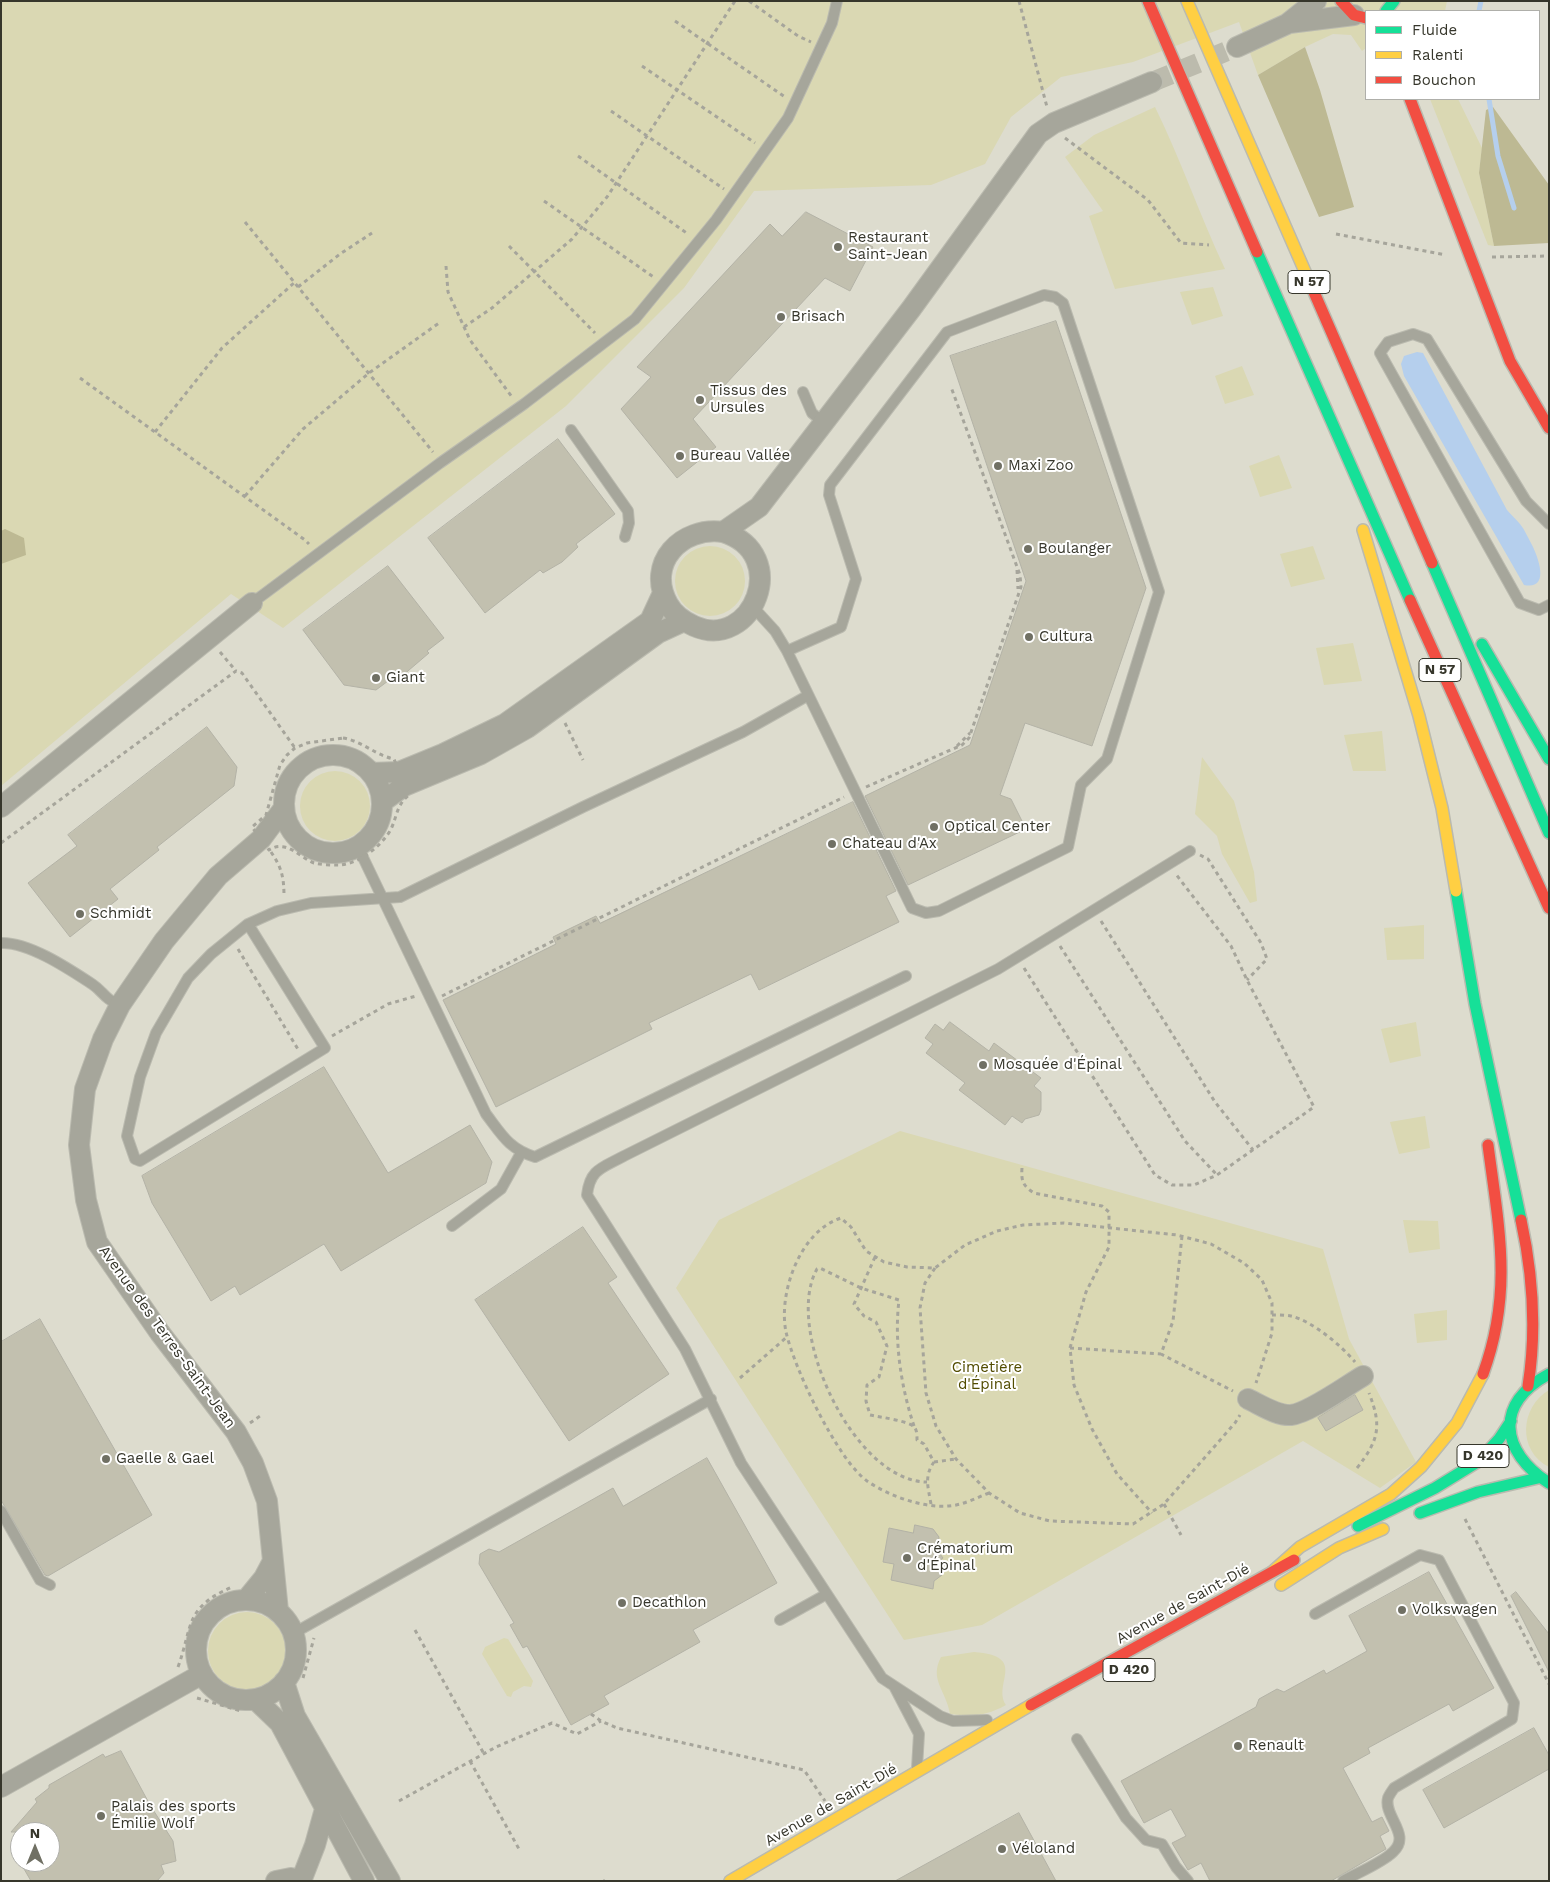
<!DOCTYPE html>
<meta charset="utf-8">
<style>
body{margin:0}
#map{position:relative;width:1550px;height:1882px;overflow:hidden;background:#dddcce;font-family:"Work Sans",sans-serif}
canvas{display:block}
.frame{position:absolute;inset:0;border:2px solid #36362b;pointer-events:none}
.legend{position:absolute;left:1365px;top:10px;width:175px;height:90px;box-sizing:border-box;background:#fff;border:1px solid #afafaa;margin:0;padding:6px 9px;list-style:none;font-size:15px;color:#36362b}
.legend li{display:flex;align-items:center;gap:10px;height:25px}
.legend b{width:25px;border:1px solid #afafaa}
.north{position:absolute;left:10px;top:1822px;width:50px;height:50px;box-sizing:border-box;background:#fff;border:1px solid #afafaa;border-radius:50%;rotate:0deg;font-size:14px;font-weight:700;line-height:20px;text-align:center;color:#36362b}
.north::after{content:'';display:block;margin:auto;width:18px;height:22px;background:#707064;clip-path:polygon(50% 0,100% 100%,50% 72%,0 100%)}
</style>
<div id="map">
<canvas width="1550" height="1882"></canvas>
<div class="frame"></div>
<ul class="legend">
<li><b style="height:6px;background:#16e098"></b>Fluide</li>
<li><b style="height:6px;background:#ffcf43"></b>Ralenti</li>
<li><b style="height:6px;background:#f24e42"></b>Bouchon</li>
</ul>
<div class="north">N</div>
</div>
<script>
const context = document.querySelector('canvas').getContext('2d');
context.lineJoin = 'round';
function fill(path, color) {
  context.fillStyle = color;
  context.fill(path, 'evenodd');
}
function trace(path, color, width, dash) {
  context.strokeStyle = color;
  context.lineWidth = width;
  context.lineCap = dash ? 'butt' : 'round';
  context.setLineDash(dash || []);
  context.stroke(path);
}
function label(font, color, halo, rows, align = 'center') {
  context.font = font + ' "Work Sans",sans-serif';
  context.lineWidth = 4;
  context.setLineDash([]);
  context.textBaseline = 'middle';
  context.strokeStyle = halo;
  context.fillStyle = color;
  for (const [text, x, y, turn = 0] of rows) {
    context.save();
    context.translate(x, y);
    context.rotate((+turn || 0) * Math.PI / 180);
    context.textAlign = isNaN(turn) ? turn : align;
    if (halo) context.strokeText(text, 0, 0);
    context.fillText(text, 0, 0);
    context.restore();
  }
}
const green = new Path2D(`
 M1,1H1447L1445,11H1366V48L1362,51L1351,35L1333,34L1305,47L1258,75L1239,22L1133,62L1061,77L1011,117L985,164L931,185L754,191L684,288L566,406L283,628L231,594L1,786Z
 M1430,99H1458L1482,148L1479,173L1494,246L1488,245Z
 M1155,107C1181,160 1200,216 1225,269L1115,289L1089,216L1103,211L1065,157L1094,135Z
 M1213,287L1223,316L1192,325L1180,292Z
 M1242,366L1254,395L1225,404L1215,376Z
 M1279,455L1292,488L1260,497L1249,466Z
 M1313,546L1325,579L1291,587L1280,554Z
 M675 581a35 35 0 1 1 70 0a35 35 0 1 1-70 0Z
 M1353,643L1362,681L1324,685L1316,648Z
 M1382,731L1386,771H1353L1344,735Z
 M1202,757L1234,801L1254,872L1257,901L1250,903L1222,854L1217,836L1195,814Z
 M300 806a35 35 0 1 1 70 0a35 35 0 1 1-70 0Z
 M1424,925V959L1387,960L1384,928Z
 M1416,1022L1421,1056L1390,1063L1381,1029Z
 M1425,1116L1430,1148L1399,1154L1390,1122Z
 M900,1131L1323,1249L1349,1339L1416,1462L1380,1488L1303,1441L982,1625L904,1640L676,1288L719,1220Z
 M1403,1220L1438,1221L1440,1249L1409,1253Z
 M1447,1310V1340L1417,1343L1414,1314Z
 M1549,1390V1467C1517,1451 1520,1407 1549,1390Z
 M208 1651a39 39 0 1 1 78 0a39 39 0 1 1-78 0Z
 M504,1638L508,1639L533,1681L531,1687L524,1686L513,1692L511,1697L507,1696L482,1654L485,1647Z
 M974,1652C1029,1656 992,1684 1006,1705C986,1716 972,1717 950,1714C946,1690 929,1680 941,1657Z`);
const forest = new Path2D(`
 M1305,47L1320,90L1354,207L1319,217L1258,75Z
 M1493,107L1549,185V243L1494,246L1479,173L1486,110Z
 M5,529L24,538L26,555L1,564V531Z`);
const water = new Path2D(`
 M1417,352L1423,353L1507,510C1511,515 1516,519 1520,524C1525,530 1528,538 1532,545C1539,559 1550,590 1524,585L1404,376L1401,364L1404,356Z`);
const stream = new Path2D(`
 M1479,11L1481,1
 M1489,99L1498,156L1514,208`);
const building = new Path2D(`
 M806,212L873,247L850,291L825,278L693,419L716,447L677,478L621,409L651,377L637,367L770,224L782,236Z
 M1056,321L1146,588L1092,746L1025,723L1000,795L1011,799L1026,829L908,885L865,796L970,745L1026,581L950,356Z
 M558,439L615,514L576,544L578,547L562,562L543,573L540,570L485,613L428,538Z
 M388,566L444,638L427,651L429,653L395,682L392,678L376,690L344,685L303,630Z
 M207,727L237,767L234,786L157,847L159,850L110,889L118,899L70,937L28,883L77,846L68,835Z
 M853,802L896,891L886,896L899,922L759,990L751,974L649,1023L652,1029L496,1107L443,1000L556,944L553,937L569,929L596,916L600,923Z
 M950,1022L989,1051L994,1043L1041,1078L1034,1086L1041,1092V1110L1039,1115L1025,1119L1022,1123L1012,1116L1005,1125L959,1090L965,1083L926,1053L933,1044L925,1038L935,1024L943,1030Z
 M324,1067L388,1173L470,1125L492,1162L486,1183L341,1271L324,1244L240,1295L235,1286L211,1301L152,1203L142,1176Z
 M583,1227L617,1277L608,1283L669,1374L569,1441L475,1300Z
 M40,1319L152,1515L48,1576L45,1575L1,1500V1342Z
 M1355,1395L1363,1410L1326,1431L1318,1418Z
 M707,1458L777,1583L693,1630L700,1642L604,1696L609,1704L571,1725L527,1646L523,1648L510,1625L514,1623L479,1564L480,1554L489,1549L499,1552L613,1488L623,1506Z
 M915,1525L933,1529L939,1537L937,1550L943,1558L935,1564L942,1575L934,1581L933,1589L891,1580L894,1564L883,1562L889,1528L913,1533Z
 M1429,1572L1494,1688L1453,1711L1449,1704L1368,1748L1370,1753L1343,1768L1372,1822L1382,1817L1389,1831L1380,1836L1386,1849L1331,1881H1210L1201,1863L1188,1870L1172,1843L1186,1836L1171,1809L1144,1823L1121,1781L1256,1707L1259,1699L1277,1689L1284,1692L1324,1670L1326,1674L1367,1651L1349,1616Z
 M1516,1592L1549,1634V1672L1511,1596Z
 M1534,1728L1549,1755V1769L1444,1828L1423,1790Z
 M121,1751L150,1805L173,1841L176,1861L161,1865L164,1873L157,1881H31L20,1862H50V1832H11L37,1802L35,1799L49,1788V1785L103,1754L105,1757Z
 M1019,1813L1056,1881H895L955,1848Z`);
const streetTunnel = new Path2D(`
 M1152,82L1237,47`);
const path = new Path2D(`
 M749,1L798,36L811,42
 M1019,1L1047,107
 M675,21L785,97
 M642,66L755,143
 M611,111L724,189
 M1065,138L1148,200L1181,243L1209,245
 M578,156L688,234
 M544,201L655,278
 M245,222L433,452
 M1336,234L1446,255
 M509,246L595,333
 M1492,257L1549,256
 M446,266L448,292L470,340L512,397
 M298,287L340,254L372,233
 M464,327L492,308L572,239L607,197L735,1
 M80,378L305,540L309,544
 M155,432L222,348L295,282
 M245,496L303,429L369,373L439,323
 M1017,570L1018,589
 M220,652L236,671
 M565,723L583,760
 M343,738C362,741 375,755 394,759L409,795C396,805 397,818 390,831C380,847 360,863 340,865C332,865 322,865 314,863C299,857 286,839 269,850L252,827L266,815L280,765L287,755L295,748L307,743Z
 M957,746L970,733
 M866,787L962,745L969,738L1021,587L1020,575L951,387
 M1,843L236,671L242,673L295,748
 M271,852C282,868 284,878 284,897
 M1200,855L1208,859L1261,943L1267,959L1247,980
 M1101,921L1215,1102L1253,1150
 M1060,946L1185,1141L1217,1175
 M238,949L299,1051
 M1024,968L1155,1175L1172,1185H1194L1217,1175L1314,1107L1247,980L1231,946L1175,873
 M442,996L844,797
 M332,1036L388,1004L416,996
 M1022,1168C1021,1181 1023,1186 1034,1193L1102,1206L1109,1212V1247L1086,1292L1070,1348L1074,1385L1092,1429L1117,1474L1152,1513
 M1182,1236L1173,1321L1161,1354L1233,1391
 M875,1257L854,1304L864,1316L876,1322L887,1346L879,1377L867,1385L866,1401L870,1415C879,1417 911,1421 915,1428C917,1431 917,1436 917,1440L924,1444L934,1462C924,1476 928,1487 931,1504
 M935,1268L925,1283L920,1308L926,1393L936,1426L956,1459L989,1493L1020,1513L1050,1521L1133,1524L1164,1504L1235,1423L1240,1415
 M1272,1315C1278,1315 1285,1315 1291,1316C1312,1321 1342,1346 1355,1362
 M1070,1348L1161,1354
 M740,1378L788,1336
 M250,1423L260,1416
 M914,1426C901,1387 894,1341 899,1300L861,1288L820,1268L817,1269C783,1329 854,1482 927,1482
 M934,1462L956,1459
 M1357,1468C1379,1440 1382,1426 1369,1393
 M989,1493C976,1498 963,1505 949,1506C922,1508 889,1496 867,1481C837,1459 794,1368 786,1332C778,1293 800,1231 841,1218L851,1227L866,1251L884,1262L907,1267L935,1268L965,1245L997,1231L1023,1225L1064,1223L1177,1235L1211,1244L1244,1263L1262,1280L1272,1303V1333L1256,1383
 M1164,1504L1181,1535
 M1465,1519L1549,1684
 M415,1630L484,1754
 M178,1667C193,1626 184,1608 232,1587
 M303,1678L314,1638
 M197,1698L241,1711
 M591,1714L601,1721L617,1728L804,1770L825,1801
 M470,1761L519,1849
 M399,1801L496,1747L552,1723L577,1734L601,1721
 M603,1881H605`);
const lane = new Path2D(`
 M803,392L812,413L823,422
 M571,430L628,511L629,523L625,537
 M1549,524L1526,501L1427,339L1413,334L1388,342L1380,353L1520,603L1539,610L1549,605
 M252,603L440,463L524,404L635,319L716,220L788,118L832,23L837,1
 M753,607L775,631L787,651L912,908L926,913L939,911L1068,847L1081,785L1107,759L1159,592L1063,303L1055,297L1044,295L947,332L830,485L829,495L856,579L841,627L787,651
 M358,847L486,1114C502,1135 509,1149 535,1157L906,976
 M248,924L325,1048L140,1161L135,1159L127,1136L140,1077L156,1033L188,978L211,954L248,924L277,911L311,903L400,897L583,807L743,732L807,696
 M1,943C29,942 69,969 92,984C104,992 104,999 120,1005
 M452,1226L501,1189L521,1153
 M1,1511L40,1580L50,1585
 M1315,1614L1420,1555L1439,1560L1514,1703L1512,1719L1394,1788C1392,1791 1389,1795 1388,1798C1383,1816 1412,1835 1393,1852C1382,1863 1357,1873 1343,1881
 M780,1620L825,1595
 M294,1633L711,1399
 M895,1688L919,1734L917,1768
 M987,1720L953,1721L940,1716L882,1678L741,1463L685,1349L587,1195C590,1169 602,1168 624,1156L998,969L1190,851
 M1077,1739L1126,1818L1146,1840L1162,1844L1176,1867L1188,1881`);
const street = new Path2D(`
 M1289,23L1354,15
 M1237,47L1287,24L1316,1
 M723,532C793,554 752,652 694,626C683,621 674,615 668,604C645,563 682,526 723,532L759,507L911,309L1038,134L1054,123L1152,82
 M284 804a49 49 0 1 1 98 0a49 49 0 1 1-98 0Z
 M371,773L399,772L443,754L505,724L650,621L663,593
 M382,802L404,786L481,754L527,728L658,633L684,621
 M1,807L252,603
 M1248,1399C1261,1405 1277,1416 1291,1415C1309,1413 1346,1386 1363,1376
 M246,1600L264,1578L273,1561
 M196 1650a50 50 0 1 1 100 0a50 50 0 1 1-100 0Z
 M278,1611L267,1501L253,1463L236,1432L160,1333L97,1242L86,1200L79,1145L85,1089L103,1039L120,1005L164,941L218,876L261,839L284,808
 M284,1682L295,1716L390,1881
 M255,1699L280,1723L364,1881
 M1,1787L202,1674
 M276,1881L291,1878L301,1881
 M301,1881L315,1845L325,1809`);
const fast = new Path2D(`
 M1386,11L1394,1
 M1257,252L1410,600
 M1432,563L1549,833
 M1482,644L1549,759
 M1456,891L1475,1004L1521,1220
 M1549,1374C1494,1403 1500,1452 1549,1483
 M1420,1513L1478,1492L1538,1478
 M1358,1526L1435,1488L1479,1461L1499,1439L1511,1421`);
const slow = new Path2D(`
 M1187,1L1310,283
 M1363,530L1419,716L1442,808L1456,891
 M1272,1572L1300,1547L1391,1494L1421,1467L1457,1423L1483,1374
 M1281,1585L1339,1548L1383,1529
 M730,1881L1031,1705`);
const jam = new Path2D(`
 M1148,1L1257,252
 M1341,1L1354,15L1366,18
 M1410,99L1510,361L1549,428
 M1310,283L1432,563
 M1410,600L1549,908
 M1521,1220C1533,1275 1537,1329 1528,1386
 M1483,1374C1513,1292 1499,1229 1488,1145
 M1031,1705L1294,1560`);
const markers = [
 [838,247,5,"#707064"],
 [781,317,5,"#707064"],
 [700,400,5,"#707064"],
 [680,456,5,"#707064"],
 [998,466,5,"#707064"],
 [1028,549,5,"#707064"],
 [1029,637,5,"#707064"],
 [376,678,5,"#707064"],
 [934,827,5,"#707064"],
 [832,844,5,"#707064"],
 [80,914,5,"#707064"],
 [983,1065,5,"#707064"],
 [106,1459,5,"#707064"],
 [907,1558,5,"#707064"],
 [622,1603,5,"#707064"],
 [1402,1610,5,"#707064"],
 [1238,1746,5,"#707064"],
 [101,1816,5,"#707064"],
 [1002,1849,5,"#707064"]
];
const shields = [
 [1309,282,42],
 [1440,670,42],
 [1483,1456,52],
 [1129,1670,52]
];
const shieldNames = [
 ["N 57",1309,282],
 ["N 57",1440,670],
 ["D 420",1483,1456],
 ["D 420",1129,1670]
];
const poiNames = [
 ["Restaurant",848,238],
 ["Saint-Jean",848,255],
 ["Brisach",791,317],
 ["Tissus des",710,391],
 ["Ursules",710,408],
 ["Bureau Vallée",690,456],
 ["Maxi Zoo",1008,466],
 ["Boulanger",1038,549],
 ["Cultura",1039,637],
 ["Giant",386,678],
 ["Optical Center",944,827],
 ["Chateau d'Ax",842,844],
 ["Schmidt",90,914],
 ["Mosquée d'Épinal",993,1065],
 ["Gaelle & Gael",116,1459],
 ["Crématorium",917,1549],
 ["d'Épinal",917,1566],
 ["Decathlon",632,1603],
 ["Volkswagen",1412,1610],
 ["Renault",1248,1746],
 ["Palais des sports",111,1807],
 ["Émilie Wolf",111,1824],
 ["Véloland",1012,1849]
];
const streetNames = [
 ["Avenue des Terres-Saint-Jean",167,1337,54],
 ["Avenue de Saint-Dié",1183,1604,-29],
 ["Avenue de Saint-Dié",831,1805,-30]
];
const parkNames = [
 ["Cimetière",987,1368],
 ["d'Épinal",987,1385]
];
fill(green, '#dad8b3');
fill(forest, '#bdb993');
fill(water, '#b5cfed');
trace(stream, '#b5cfed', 5);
fill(building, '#c2c0af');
trace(building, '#b3b2a6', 1);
trace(streetTunnel, '#bcbbad', 20, [20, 10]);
trace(lane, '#babaaf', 12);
trace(street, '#babaaf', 22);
trace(fast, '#babaaf', 14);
trace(slow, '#babaaf', 14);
trace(jam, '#babaaf', 14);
trace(path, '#a6a59b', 3, [4, 4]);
trace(lane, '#a6a69b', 10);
trace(street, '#a6a69b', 20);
trace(fast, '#16e098', 11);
trace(slow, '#ffcf43', 11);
trace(jam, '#f24e42', 11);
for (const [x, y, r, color] of markers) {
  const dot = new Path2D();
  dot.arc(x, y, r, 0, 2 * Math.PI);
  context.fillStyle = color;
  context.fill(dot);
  trace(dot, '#fff', 2);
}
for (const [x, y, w] of shields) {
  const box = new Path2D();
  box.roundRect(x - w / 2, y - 11.5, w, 23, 4);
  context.fillStyle = '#fff';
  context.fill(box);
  trace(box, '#36362b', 1);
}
label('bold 14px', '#36362b', null, shieldNames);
label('15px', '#36362b', '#fff', poiNames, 'left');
label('15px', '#36362b', '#fff', streetNames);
label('15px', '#524c00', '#fff', parkNames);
</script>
